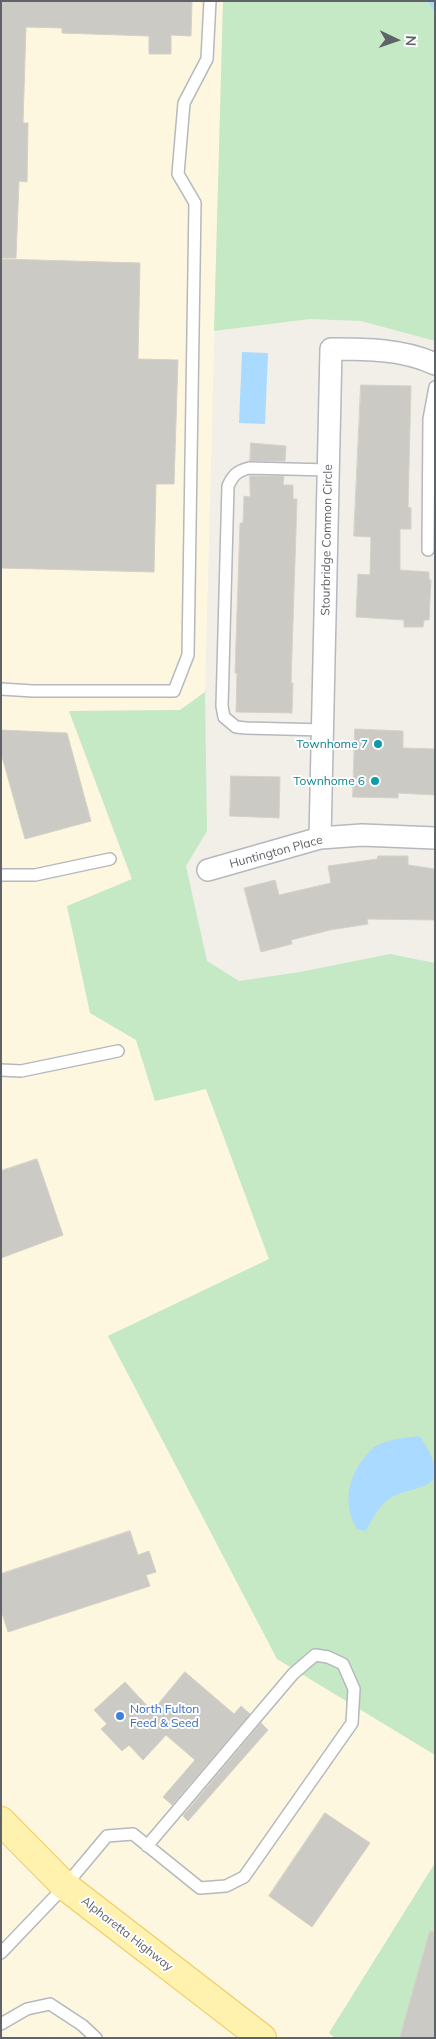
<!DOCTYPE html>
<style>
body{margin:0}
#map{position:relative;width:436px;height:2039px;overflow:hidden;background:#f1efe8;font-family:Mulish,sans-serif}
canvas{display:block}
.frame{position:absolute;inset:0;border:2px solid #5f6368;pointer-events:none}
.north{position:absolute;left:371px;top:15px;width:50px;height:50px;-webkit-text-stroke:4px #fff;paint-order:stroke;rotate:93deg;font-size:14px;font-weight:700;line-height:20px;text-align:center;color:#5f6368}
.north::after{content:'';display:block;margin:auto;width:18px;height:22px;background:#5f6368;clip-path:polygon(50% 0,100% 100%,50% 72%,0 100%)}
</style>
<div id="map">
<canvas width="436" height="2039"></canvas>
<div class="frame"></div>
<div class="north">N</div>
</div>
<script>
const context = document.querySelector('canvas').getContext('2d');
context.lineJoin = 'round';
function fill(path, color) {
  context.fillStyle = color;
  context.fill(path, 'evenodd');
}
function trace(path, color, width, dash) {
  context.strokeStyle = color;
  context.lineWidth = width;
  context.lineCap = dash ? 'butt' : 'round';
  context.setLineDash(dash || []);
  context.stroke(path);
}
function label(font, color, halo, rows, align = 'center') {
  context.font = font + ' Mulish,sans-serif';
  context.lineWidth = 4;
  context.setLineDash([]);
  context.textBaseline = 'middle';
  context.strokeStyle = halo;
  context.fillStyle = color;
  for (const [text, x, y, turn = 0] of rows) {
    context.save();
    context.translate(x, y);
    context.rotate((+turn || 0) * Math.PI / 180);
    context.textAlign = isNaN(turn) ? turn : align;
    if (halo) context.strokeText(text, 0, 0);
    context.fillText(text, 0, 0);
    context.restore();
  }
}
const commercial = new Path2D(`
 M1,1H223L205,692L180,710L69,711L132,880L90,1013L136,1040L155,1101L206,1089L269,1259L108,1336L277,1659L435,1755V1863L329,2033L335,2038H1Z`);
const green = new Path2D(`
 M223,1H435V341L361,321L310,319L214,331Z
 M205,692L207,831L186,866L207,961L239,981L300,972L390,954L435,963V1755L277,1659L108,1336L269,1259L206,1089L155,1101L136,1040L90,1013L67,906L132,879L69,711L180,710Z
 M435,1863V2038H335L329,2033Z`);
const water = new Path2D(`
 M242,352L268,353L265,424L239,423Z
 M419,1436C430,1450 436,1462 433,1480C422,1490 409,1489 396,1495C381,1501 373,1517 366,1531L357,1529C343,1506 347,1479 364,1458C367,1455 371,1449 374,1447C387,1439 405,1438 419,1436Z`);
const stream = new Path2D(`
 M431,1L435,7`);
const building = new Path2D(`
 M1,1H192L191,36L171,35V54H149V36L62,33V28L26,27L23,123H28L27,182L19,181L16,258H1Z
 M1,259L140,263L138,359L178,360L174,484H156L154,572L1,568Z
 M361,385L411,386L408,507L411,508V529H400V570L429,572V580H431L429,620H424L423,627H404V620L356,617L358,574L370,575L371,537L354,536Z
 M251,443L286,446L285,461H250Z
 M250,476H284L283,485H293V499H297L291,683H293L292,713L236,712L237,673H235L240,523H243L244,496L250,497Z
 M355,729L403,731V748L435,749V795L398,793V798L353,797Z
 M1,730L67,733L91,821L25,839L1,753Z
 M231,776L280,777L279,818L230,816Z
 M378,856H408V865L435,869V920L367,919L368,924L330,930L291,940L292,944L261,952L244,888L275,880L279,895L331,883L328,866L377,859Z
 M37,1159L63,1235L1,1258V1171Z
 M130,1531L138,1555L149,1551L156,1572L146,1575L150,1586L8,1632L1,1610V1574Z
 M185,1672L234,1714L241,1706L250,1714L172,1805L163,1797L195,1760L166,1735L143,1760L129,1745L122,1751L101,1729L107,1724L94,1710L125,1682L152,1711Z
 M261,1723L268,1730L188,1821L183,1816Z
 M325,1813L370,1843L312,1927L269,1896Z
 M430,1931L435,1932V2038H400Z`);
const lane = new Path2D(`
 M428,550L429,419L435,387
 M1,689L33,691H174L188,655L195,203L178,174L184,103L207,59L210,1
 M324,730L246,728L236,727L224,717L222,706L228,486C233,475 237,471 249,468L328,470
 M1,875H35L110,859
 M1,1070L21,1071L118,1051
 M1,1953L65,1886L107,1836L133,1834C155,1852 178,1870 200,1888L226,1886L244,1877L352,1723L354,1689L343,1664L328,1657L315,1655L293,1674L147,1846
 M1,2024L27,2009L50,2004L82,2025L96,2038`);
const street = new Path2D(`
 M320,838L331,349C366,349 403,349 435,364
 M208,870L320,838L362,835L435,838`);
const primary = new Path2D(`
 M1,1821L65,1886L262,2038`);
const markers = [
 [378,744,5,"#0f9aa8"],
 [375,781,5,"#0f9aa8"],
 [120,1716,5,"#3f7fe0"]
];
const streetNames = [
 ["Stourbridge Common Circle",327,540,-89],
 ["Huntington Place",276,852,-15],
 ["Alpharetta Highway",127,1934,38]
];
const cultureNames = [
 ["Townhome 7",368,744],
 ["Townhome 6",365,781]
];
const shopNames = [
 ["North Fulton",130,1709],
 ["Feed & Seed",130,1723]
];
fill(commercial, '#fef7e0');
fill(green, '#c5e8c5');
fill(water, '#aadaff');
trace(stream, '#aadaff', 6);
fill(building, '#cccac5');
trace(building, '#d6d1c6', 1);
trace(lane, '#b5b8bc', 14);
trace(street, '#b5b8bc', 24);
trace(primary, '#f2c960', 30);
trace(lane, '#fff', 11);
trace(street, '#fff', 21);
trace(primary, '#fff2af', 28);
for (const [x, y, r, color] of markers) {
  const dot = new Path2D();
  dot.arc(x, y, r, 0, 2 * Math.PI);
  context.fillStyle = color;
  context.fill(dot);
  trace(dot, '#fff', 2);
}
label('12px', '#5f6368', '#fff', streetNames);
label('12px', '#0d838f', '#fff', cultureNames, 'right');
label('12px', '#366cbe', '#fff', shopNames, 'left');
</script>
